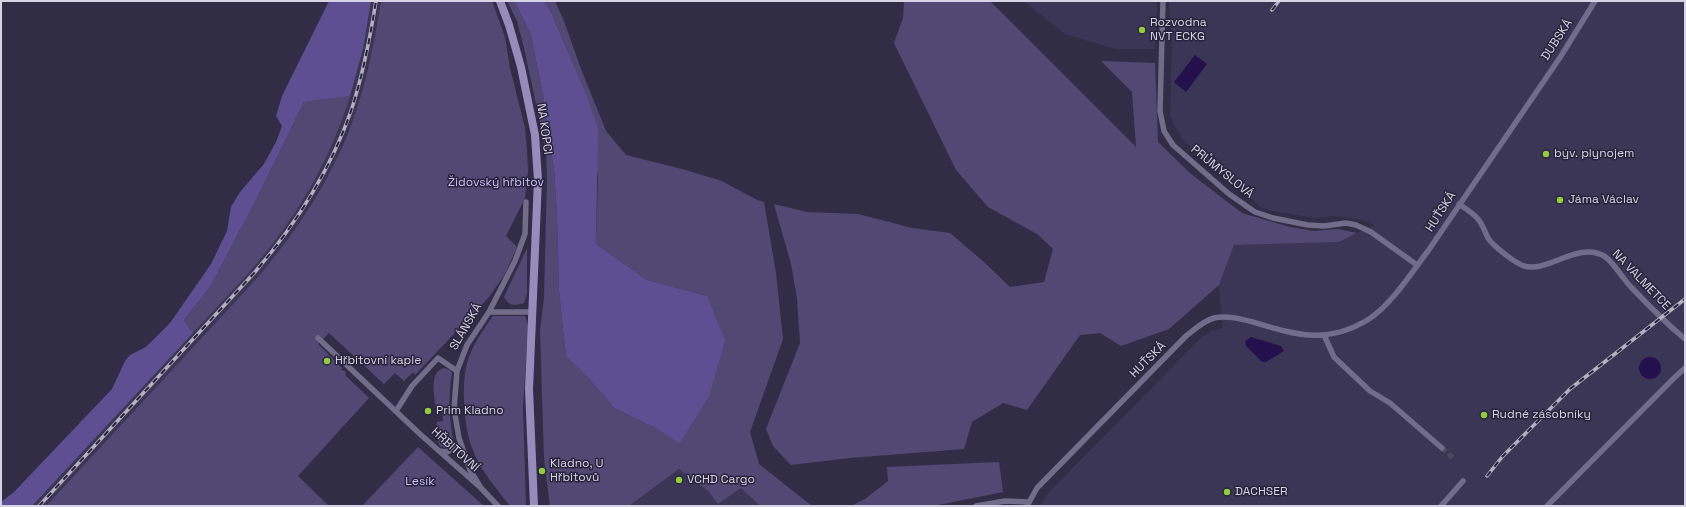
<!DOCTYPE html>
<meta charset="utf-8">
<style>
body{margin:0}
#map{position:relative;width:1686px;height:507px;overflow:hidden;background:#322d46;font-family:"Space Grotesk",sans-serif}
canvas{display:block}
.frame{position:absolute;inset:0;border:2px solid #d6d4e4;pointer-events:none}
</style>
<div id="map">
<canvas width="1686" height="507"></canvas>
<div class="frame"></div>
</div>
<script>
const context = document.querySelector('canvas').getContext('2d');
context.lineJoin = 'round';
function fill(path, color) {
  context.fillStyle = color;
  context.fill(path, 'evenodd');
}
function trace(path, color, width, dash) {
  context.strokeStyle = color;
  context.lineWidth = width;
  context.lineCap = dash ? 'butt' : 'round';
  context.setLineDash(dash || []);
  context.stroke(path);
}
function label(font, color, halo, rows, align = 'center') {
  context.font = font + ' "Space Grotesk",sans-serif';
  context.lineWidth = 3;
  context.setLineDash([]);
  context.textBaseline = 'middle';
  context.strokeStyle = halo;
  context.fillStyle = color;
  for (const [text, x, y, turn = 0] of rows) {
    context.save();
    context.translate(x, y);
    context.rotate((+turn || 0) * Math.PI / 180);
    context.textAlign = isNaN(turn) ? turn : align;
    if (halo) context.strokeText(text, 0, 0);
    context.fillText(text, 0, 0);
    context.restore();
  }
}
const built = new Path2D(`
 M371,1H381L372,51L356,112L333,167L302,219L282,248L259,276L69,481L46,506H32L251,269L363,49Z
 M1023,1H1157L1155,49H1115L1065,34Z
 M1169,1H1685V506H1040L1048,493L1202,337L1212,331L1223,328L1219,285L1234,245L1339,242L1374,225L1363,220L1334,216L1314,218L1273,211L1261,207L1230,182L1182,139L1170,117L1172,46Z
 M679,469L708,491L718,504L741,488L760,506H629Z`);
const green = new Path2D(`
 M381,1H492L505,37L510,68L525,128L527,151L528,171L525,198L506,236L517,247L505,274L489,297L415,375L413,372L404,381L395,373L384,384L329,333L318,344L342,368L341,370L345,371L346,376L369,398L298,476L329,506H46L259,276C300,227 336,172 356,111C368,75 375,38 381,1Z
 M507,1H514L530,32L543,95L554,170L557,215L559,292L566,357L587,376L614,408L657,429L679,444L707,296L647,280L596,244L598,178L585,91L550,10L544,1H555L564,21L581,69L606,131L626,155L682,169L722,181L757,200L764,202L776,273L783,339L750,432L759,464L812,506H760L741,488L718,504L708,491L679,469L629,506H550L544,459L540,331L544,298L547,179L546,151L524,48L517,21Z
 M904,1H990L1136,147L1132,92L1101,61L1155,63L1158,142L1191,174L1242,213L1290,227L1314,231L1338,229L1357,233L1339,242L1234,245L1219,285L1169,329L1121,346L1100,333L1080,335L1027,410L1003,403L972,422L964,449L850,458L791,465L773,446L766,429L800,343L797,298L791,264L774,204L807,212L858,214L912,228L950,233L984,262L1010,287L1044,282L1053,249L1037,234L988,207L956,170L894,43L903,18Z
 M350,96C334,148 308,198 274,242C250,274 220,303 193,333L184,320L210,287L255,202L304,102Z
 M527,248V294L524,303C514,306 509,306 504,297Z
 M493,316H525L528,326L523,408L526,506H510C498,490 479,469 473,450C464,429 461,386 467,363C471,348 483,329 493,316Z
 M444,368L450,370L452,373C448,396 449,420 454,444V446L447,449L440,446L437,440L439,437V427H436L437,422L443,421L442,409H436C435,397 428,372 444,368Z
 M418,447L475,498L484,506H362Z
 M999,462L1003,492L933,506H851L865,499L888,481L887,467Z`);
const forest = new Path2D(`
 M329,1H371L363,49L350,96L304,102L255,202L210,287L184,320L193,333L32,506H1V502L14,492L112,389L125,361L130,355L146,347L170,323L211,264L227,231L231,207L240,192L264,164L276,142L282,126L276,116L282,96Z
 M514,1H544L550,10L585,91L598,129L596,244L647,280L707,296L725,341L709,396L679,444L657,429L614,408L587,376L566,357L559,292L557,215L554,170L543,95L530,32Z`);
const water = new Path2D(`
 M1195,55L1207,64L1186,92L1174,82Z
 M1251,337L1281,346L1284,351L1266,362H1262L1246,346L1245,341Z
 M1639 368a11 11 0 1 1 22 0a11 11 0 1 1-22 0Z`);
const minorTunnel = new Path2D(`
 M1442,448L1453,458`);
const minor = new Path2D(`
 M1163,1L1160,111L1164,131L1173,145L1229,194L1255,212L1273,218L1308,225L1324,226L1346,223L1356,225L1371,232L1417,265
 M1459,204C1465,208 1473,213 1478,219C1483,225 1485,232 1488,238C1493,246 1515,263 1524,266C1548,273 1578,241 1604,256C1614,262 1623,280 1632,288C1649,306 1666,323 1685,339
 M489,312H533
 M1324,335L1334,357L1370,391L1390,403L1442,448
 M318,338L421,435L481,488L498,506
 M396,411L412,386L438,358L457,371
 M439,451L447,452L460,445
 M481,488L470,470L459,438L454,409L457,371L467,345L489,312L515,261L525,234L526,202
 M976,506L1005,501L1028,502
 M1027,506L1037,488L1186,336C1195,329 1203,321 1214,318C1226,315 1241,319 1253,322C1296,335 1327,345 1369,319C1391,305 1412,272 1428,251L1561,56L1595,1
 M1441,506L1463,481
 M1547,506L1674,378L1685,368`);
const secondary = new Path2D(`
 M500,1L509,25L521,67L535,135L538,180L529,389L534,506`);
const rail = new Path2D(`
 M1272,10L1279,1
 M1487,476L1502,457L1570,389L1685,299
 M39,506L255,272C296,224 330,171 351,111C363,75 370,38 376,1`);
const markers = [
 [1142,30,4,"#91cd3f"],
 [1546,154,4,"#91cd3f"],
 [1560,200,4,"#91cd3f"],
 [327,361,4,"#91cd3f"],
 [428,411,4,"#91cd3f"],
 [1484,415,4,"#91cd3f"],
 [542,471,4,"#91cd3f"],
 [679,480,4,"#91cd3f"],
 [1227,492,4,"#91cd3f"]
];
const poiNames = [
 ["Rozvodna",1150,23],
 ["NVT ECKG",1150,37],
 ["býv. plynojem",1554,154],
 ["Jáma Václav",1568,200],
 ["Hřbitovní kaple",335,361],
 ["Prim Kladno",436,411],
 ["Rudné zásobníky",1492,415],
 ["Kladno, U",550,464],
 ["Hřbitovů",550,478],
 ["VCHD Cargo",687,480],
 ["DACHSER",1235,492]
];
const streetNames = [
 ["DUBSKÁ",1557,40,-57],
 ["NA KOPCI",544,129,82],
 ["PRŮMYSLOVÁ",1222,172,39],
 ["HUŤSKÁ",1441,212,-57],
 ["NA VALMETCE",1641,280,46],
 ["SLÁNSKÁ",466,327,-60],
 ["HUŤSKÁ",1148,360,-45],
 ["HŘBITOVNÍ",455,450,42]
];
const parkNames = [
 ["Židovský hřbitov",496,183],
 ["Lesík",420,482]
];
fill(built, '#3c3656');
fill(green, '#514973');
fill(forest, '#5e4f92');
fill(water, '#25104e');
trace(minorTunnel, '#4b465e', 5.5, [5.5, 3]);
trace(minor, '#716c8a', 5.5);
trace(secondary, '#958cbc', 8);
trace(rail, '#b3b0c2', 3.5);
trace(rail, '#28233c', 2, [6]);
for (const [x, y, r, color] of markers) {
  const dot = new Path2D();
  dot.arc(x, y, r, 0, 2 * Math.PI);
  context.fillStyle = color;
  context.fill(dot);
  trace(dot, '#28233c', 1.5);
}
label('12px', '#d6d4e4', '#28233c', poiNames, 'left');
label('12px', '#d6d4e4', '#28233c', streetNames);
label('12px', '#cbc1fb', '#28233c', parkNames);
</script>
